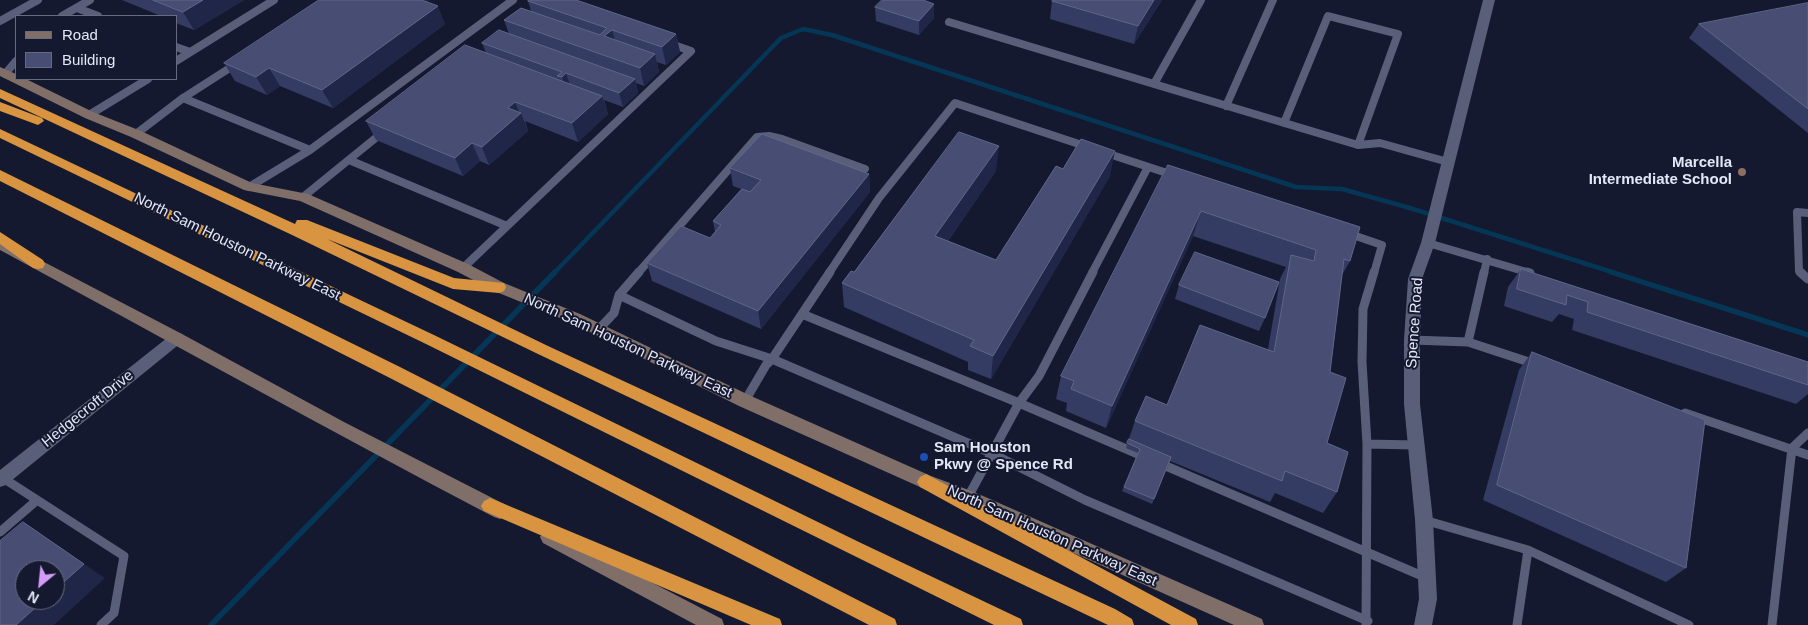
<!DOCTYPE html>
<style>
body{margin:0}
#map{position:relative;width:1808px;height:625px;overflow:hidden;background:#15192f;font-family:Helvetica,sans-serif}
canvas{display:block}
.legend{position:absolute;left:15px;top:15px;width:162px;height:65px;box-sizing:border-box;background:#15192f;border:1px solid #676b7f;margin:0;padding:6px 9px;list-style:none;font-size:15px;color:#e3e7f6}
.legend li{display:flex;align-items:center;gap:10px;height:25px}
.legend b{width:25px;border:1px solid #676b7f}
.north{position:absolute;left:15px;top:560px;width:50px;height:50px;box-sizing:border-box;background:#15192f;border:1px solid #676b7f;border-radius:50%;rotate:208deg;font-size:14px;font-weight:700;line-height:20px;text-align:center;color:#e3e7f6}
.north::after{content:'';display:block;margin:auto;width:18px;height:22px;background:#d69bf9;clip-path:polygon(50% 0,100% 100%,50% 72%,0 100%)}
</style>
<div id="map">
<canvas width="1808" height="625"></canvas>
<ul class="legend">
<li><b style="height:6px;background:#7f6f68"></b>Road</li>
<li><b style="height:14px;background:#484e73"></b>Building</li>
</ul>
<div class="north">N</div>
</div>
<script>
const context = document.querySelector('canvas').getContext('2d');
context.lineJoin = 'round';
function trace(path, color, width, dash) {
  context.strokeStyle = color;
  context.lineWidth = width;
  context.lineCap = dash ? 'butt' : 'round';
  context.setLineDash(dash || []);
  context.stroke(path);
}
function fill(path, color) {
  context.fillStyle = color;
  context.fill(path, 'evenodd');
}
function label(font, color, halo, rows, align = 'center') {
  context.font = font + ' Helvetica,sans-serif';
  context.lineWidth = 4;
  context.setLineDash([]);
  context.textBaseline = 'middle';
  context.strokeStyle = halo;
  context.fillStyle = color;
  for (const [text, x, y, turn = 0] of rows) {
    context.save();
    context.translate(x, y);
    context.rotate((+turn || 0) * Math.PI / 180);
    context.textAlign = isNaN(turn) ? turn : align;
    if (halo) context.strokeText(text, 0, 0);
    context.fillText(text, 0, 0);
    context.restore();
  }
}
const streamFar1 = new Path2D(`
 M554,273L781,38L803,29L832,35L1296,187L1342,189L1410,208L1615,273`);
const stream = new Path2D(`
 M1611,272L1808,335
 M211,625L555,272`);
const laneFar1 = new Path2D(`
 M77,8L98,16
 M62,16L90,0
 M0,21L38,0
 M949,22L1154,84L1201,0
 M176,47L190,52
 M176,61L274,0
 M5,74L16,61
 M1154,84L1358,145L1380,143L1448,162
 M183,98L310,150
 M1226,106L1273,0
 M89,115L148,79
 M1284,123L1328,16L1398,34L1358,145
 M136,134L183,98L236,64
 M1103,152L1173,175
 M349,160L507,226
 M249,187L310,150L513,0
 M303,197L383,132
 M1347,233L1382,245L1374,273
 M1428,243L1530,273
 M463,268L691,51L668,43
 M638,273L757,137L769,136L782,139L865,169
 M829,273L879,198L955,103L1088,147
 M1092,273L1148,167
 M1484,273L1487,259
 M1802,273L1799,271L1797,212L1808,213`);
const lane = new Path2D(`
 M1527,272L1530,273
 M1800,272L1808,279
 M619,295L716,341L772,359L830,272
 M802,314L1019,403L1427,578
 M598,330L614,313L619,295L639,272
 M1412,340L1468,342L1535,364
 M1468,342L1484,272
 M745,401L766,365L772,359L991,453L1085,500L1368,621
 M1685,413L1808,455
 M1367,444L1416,445
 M0,479L3,478L124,556L114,613L101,625
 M968,497L1019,403L1039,376L1093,272
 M1424,520L1528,550L1517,625
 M0,532L36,501
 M1528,550L1689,625
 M1366,625L1367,444L1362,362L1363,309L1374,272
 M1772,625L1792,448L1808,433`);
const street = new Path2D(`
 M1483,0H1495L1435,243L1422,279L1420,340V404L1433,520L1437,599L1432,625H1414L1419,599L1415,520L1404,404V340L1408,279L1421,243Z
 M177,332L182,334L185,338L182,342L6,485L0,487V470L172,334Z`);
const secondary = new Path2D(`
 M0,67L16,74V79H26L93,112L141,131L252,183L308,194L468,264L504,283L580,314L751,396L931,476L974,492L1262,619L1264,625H1234L962,503L920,487L739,406L570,322L494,291L458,272L300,201L244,190L131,137L85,118L0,76Z
 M0,239L182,334L344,422L506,505L509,511L506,517L500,519L494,517C328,430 165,339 0,250Z
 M549,529L722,619L724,625H696L543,543L540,537L543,531Z`);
const highway = new Path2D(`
 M0,89L295,224L297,220H307L454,278L504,283L506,287L504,291L499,293L453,289L327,239L548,346L1115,609L1132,619L1134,625H1108L538,354L290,234L0,98Z
 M0,102L42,118L44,121L38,125L0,111Z
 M0,129L436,336L861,543L1021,619L1023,625H994L426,344L0,138Z
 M0,170L400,367L895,619L897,625H869L388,377L0,181Z
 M0,232L43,260L45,264L43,268L38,269L33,268L0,244Z
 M926,474L1196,619L1198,625H1171L920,487L917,482L920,477Z
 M490,498L780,619L782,625H751L484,511L481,506L484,501Z`);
const wall = new Path2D(`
 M122,0H244L194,30L176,23V16H161Z
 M429,0L426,2L445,24L333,108L280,86L267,95L235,81L224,63Z
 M1053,0H1162L1134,44L1050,19L1052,1Z
 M528,1L676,34L680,52L666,65L657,62L659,72L644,86L636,83L638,93L623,107L604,100L608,114L578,142L525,121L528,131L489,165L480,161L463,176L376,140L366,121L486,53L482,43L509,34L504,20L531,11Z
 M1808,3V133L1689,38L1699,24Z
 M934,4V18L919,35L876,21L875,7Z
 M1168,165L1350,261L1342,275L1330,372L1327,443L1337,492L1323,513L1275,493L1270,502L1170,461L1152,504L1122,491L1138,453L1126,448L1135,421L1167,405L1268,349L1280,279L1286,267L1193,236L1106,428L1066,411L1067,403L1056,399L1061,376Z
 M730,168L869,174L870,192L761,329L652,281L647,263L710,238L715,232L713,221L741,189L733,186Z
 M1063,169L1110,176L991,379L968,370V362L844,307L842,283L854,272L996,171L948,241L996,260Z
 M1521,269L1808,362V394L1796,404L1572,330L1574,319L1559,314L1552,322L1504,306L1508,287Z
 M1179,285L1265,318L1259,331L1175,299Z
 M1532,352L1686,568L1666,582L1483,500L1519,370Z`);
const shadedWall = new Path2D(`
 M203,0H244L194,30L183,12Z
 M1154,0H1162L1134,44L1138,26Z
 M934,4V18L919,35V21Z
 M438,6L445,24L333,108L322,90Z
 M612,30L617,48L604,36Z
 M676,34L680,52L666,65L662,47Z
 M655,54L659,72L644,86L640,68Z
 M269,68L280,86L267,95L256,77Z
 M566,73L571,88L566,91L562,77Z
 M635,79L638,93L623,107L619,93Z
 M602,96L608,114L578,142L572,123Z
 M515,102L520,114L521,113L528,131L489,165L482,147L508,108Z
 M472,143L480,161L463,176L455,158Z
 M999,146L996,171L934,261L935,236Z
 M1115,151L1110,176L991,379L993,356Z
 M869,174L870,192L761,329L758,311Z
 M1201,211L1193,236L1106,428L1112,406Z
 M84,564L105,578L54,625H16L44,600H55V590Z`);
const building = new Path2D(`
 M153,0H203L183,12Z
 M319,0H422L438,6L322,90L269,68L256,77L224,63Z
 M530,0H576L676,34L662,47L612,30L604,36L655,54L640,68L504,20L521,8L600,35L607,28L528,1Z
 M882,0H923L934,4L919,21L875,7Z
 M1053,0H1154L1138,26L1052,1Z
 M1808,3V109L1699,24Z
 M499,30L635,79L619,93L566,73L562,77L557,76L562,72L482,43Z
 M465,45L602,96L572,123L515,102L508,108L521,113L482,147L472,143L455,158L366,121Z
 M959,132L999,146L935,236L996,260L1056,166L1063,169L1081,139L1115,151L993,356L970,346L974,340L842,283L851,271L854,272Z
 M762,134L869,174L758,311L647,263L681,226L710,238L721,225L713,221L742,189L750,192L761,180L730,168Z
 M1168,165L1360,227L1350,261L1344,259L1330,372L1346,378L1327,443L1348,452L1337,492L1285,471L1282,481L1135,421L1146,396L1167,405L1200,325L1274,352L1291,255L1314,261L1316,250L1201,211L1112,406L1071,389L1074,381L1061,376Z
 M1195,252L1279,282L1265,318L1179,285Z
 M1521,269L1808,362V385L1587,312L1588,302L1567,295L1566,305L1517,289Z
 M1532,352L1705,420L1686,568L1497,485Z
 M1129,439L1171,457L1154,499L1124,487L1140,449L1127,443Z
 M23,522L84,564L55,590V570H25V600H44L16,625H0V541Z`);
const markers = [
 [1742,172,5,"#8d6e63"],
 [924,457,5,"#1a4fb4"]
];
const poiNames = [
 ["Marcella",1732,163],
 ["Intermediate School",1732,180],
 ["Sam Houston",934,448,"left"],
 ["Pkwy @ Spence Rd",934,465,"left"]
];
const streetNames = [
 ["North Sam Houston Parkway East",237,247,26],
 ["Spence Road",1415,323,-86],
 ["North Sam Houston Parkway East",628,346,25],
 ["Hedgecroft Drive",88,409,-39],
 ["North Sam Houston Parkway East",1052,536,24]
];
trace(streamFar1, '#053655', 4.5);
trace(stream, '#053655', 5.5);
trace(laneFar1, '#595f79', 8);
trace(lane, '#595f79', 9);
fill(street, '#595f79');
fill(secondary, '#7f6f68');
fill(highway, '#d89441');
fill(wall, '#353c63');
fill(shadedWall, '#202648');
fill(building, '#484e73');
trace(building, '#606687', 1);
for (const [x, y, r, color] of markers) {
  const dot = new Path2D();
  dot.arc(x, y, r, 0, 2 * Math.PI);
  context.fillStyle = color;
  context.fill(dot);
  trace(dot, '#15192f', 2);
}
label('bold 15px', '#e3e7f6', '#15192f', poiNames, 'right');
label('15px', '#e3e7f6', '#15192f', streetNames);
</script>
